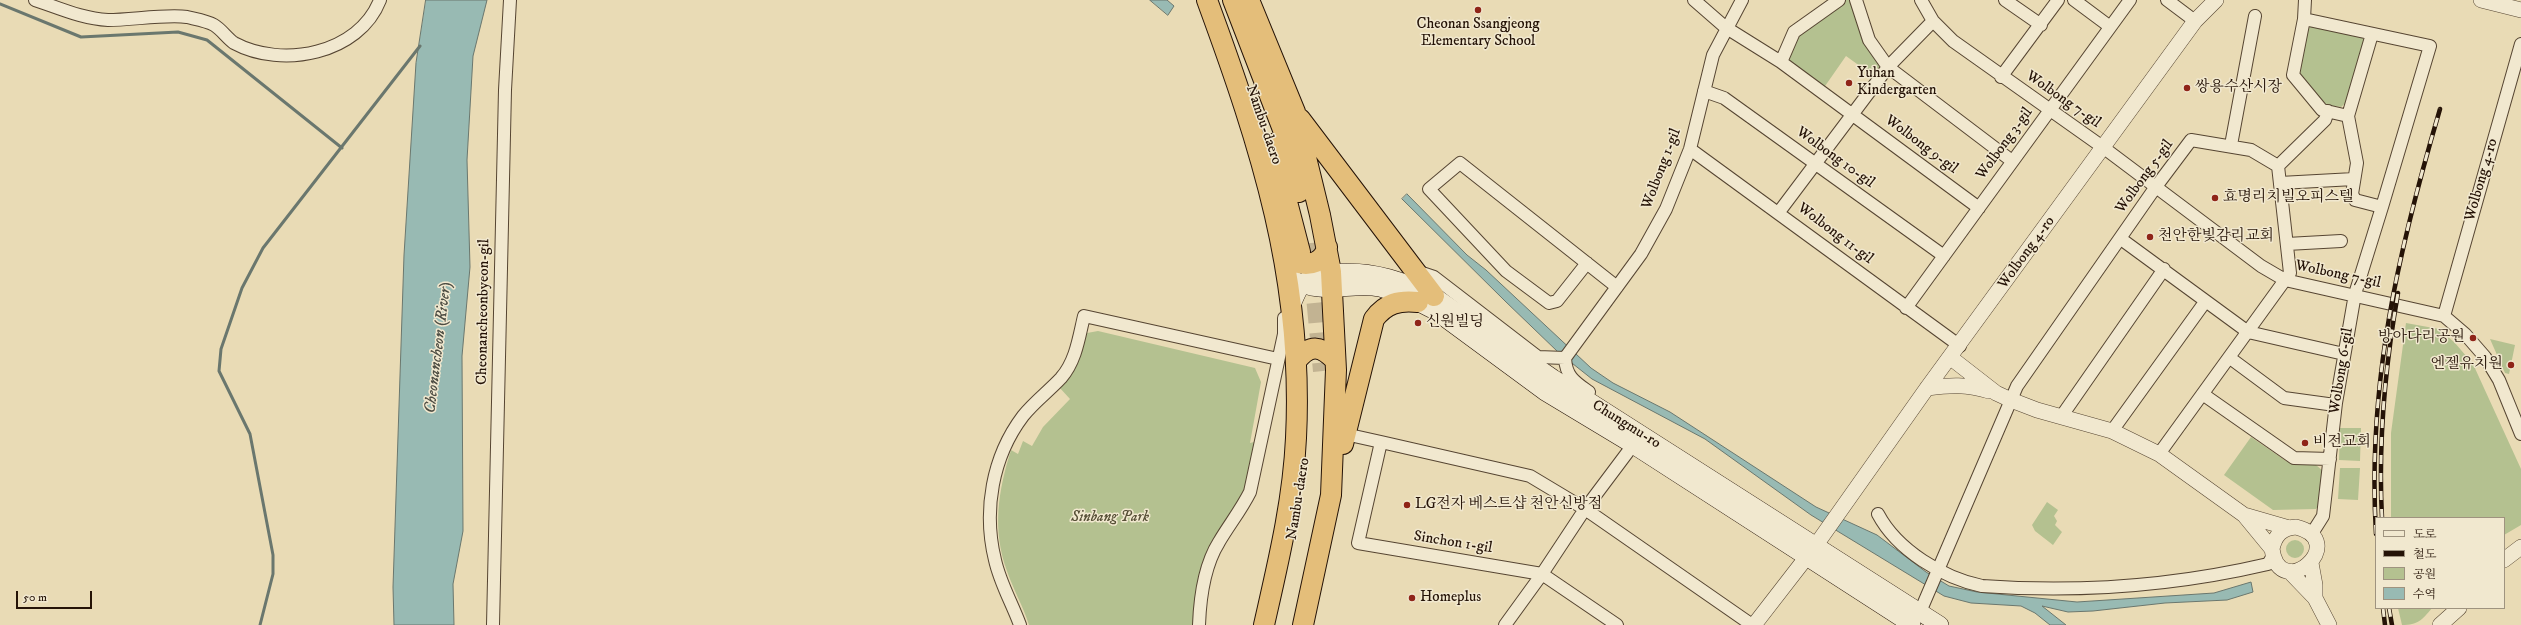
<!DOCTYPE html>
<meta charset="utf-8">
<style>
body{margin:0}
#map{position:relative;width:2521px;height:625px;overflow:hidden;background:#e9dbb5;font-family:"IM FELL DW Pica","Noto Serif KR",serif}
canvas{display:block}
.legend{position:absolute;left:2375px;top:517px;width:130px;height:92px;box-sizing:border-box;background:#f1e8cf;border:1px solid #9f937f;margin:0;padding:5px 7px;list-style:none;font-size:12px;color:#251307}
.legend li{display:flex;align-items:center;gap:8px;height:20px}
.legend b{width:20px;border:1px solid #9f937f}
.scale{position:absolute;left:16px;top:591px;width:76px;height:18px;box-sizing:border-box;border:2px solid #251307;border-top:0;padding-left:5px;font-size:12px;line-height:14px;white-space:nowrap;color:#251307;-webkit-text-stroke:3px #f1e8cf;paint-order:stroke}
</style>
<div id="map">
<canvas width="2521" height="625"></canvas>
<ul class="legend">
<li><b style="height:5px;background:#f1e8cf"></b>도로</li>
<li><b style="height:5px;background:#251307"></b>철도</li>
<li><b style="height:11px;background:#b4c190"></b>공원</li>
<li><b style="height:11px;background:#98bab3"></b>수역</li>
</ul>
<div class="scale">50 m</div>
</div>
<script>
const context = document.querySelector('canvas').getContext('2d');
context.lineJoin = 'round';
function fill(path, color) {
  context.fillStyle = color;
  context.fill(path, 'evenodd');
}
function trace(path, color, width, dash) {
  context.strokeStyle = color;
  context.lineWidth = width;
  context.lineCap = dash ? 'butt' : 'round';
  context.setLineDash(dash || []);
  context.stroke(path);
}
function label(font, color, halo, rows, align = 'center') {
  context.font = font + ' "IM FELL DW Pica","Noto Serif KR",serif';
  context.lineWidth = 3;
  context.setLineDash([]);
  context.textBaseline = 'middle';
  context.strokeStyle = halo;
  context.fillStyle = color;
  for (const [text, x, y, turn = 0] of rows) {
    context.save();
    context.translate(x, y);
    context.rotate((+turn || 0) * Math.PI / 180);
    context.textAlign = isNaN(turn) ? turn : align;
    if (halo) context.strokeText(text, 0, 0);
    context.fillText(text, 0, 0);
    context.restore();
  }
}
const green = new Path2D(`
 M1845,0H1852L1884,66L1875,77L1846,56L1823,89L1790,65C1785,32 1822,16 1845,0Z
 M2313,25L2362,37L2365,41L2349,100L2341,107L2327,105L2310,88L2300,73L2307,29Z
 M2406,323L2439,329L2455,343L2473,364L2521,469V525L2504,535V518H2391V433Z
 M1098,331L1255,368L1261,382L1250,443L1254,442L1246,488L1225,525L1196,625H1029C1023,606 1013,589 1007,571C992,530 998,491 1011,450L1018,454L1023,441L1032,446L1043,427L1070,399L1059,387L1080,354L1087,333Z
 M2490,339L2515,345L2509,374L2505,373Z
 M2340,428H2361L2360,461L2339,460Z
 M2251,437L2286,461L2316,465L2323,471L2320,504L2316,509L2273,510L2224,475Z
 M2340,468H2360L2358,500L2338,499Z
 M2047,502L2058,510L2054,516L2057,521L2055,525L2062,532L2053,545L2035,531L2032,525Z
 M2286 549a9 9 0 1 1 18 0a9 9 0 1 1-18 0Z
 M2398,608H2432C2422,620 2418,625 2402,625Z`);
const water = new Path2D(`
 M426,0H487L473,56L467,160L470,267L462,356L463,531L453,584L454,625H394L393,587L404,255L416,63Z
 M1150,0H1167L1174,6L1168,15Z
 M1407,194L1467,255L1486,270L1591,368L1613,383L1670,412L1816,507L1877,535L1926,572L1949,586L1977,592L2077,602L2214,593L2251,582L2253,592L2227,600L2165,603L2093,611L2068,612L2042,606L2066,625H2050L2035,613L2021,606L1971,603L1944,596L1811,515L1705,439L1592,379L1558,352L1505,301L1402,199Z`);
const stream = new Path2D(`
 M0,4L81,37L178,32L207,40L342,148
 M260,625L273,574V555L250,434L219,371L221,349L242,288L263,248L420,46`);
const trunkTunnel = new Path2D(`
 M1311,243L1323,371`);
const minor = new Path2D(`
 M35,0C59,8 83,19 108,20C131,20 167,14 187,17C195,19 207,21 214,25C221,29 227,38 234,43C282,69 359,54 380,0
 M1694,0L1725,27L1781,62L1979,208
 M1856,0L1869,40L1888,67L2012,161
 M1921,0L1933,21L1953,41L2104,148L2261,266L2285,280L2444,316L2465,334L2485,357L2499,380L2521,434
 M2005,0L2041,25
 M2074,0L2109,26
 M2167,0L2195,21
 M2305,0L2304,19L2293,75L2322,110L2348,116L2357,163L2352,194L2355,200L2382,207L2355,294L2336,403L2323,516L2311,535
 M2304,19L2430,46L2382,207
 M1781,62L1794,32L1839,0
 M2001,77L2058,0
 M1704,91L1724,98L1944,256
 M2348,116L2372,34
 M2231,145L2255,16
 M1690,149L1960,346
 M2278,166L2325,120L2328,111
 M2280,183L2354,179
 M1779,212L1888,67L1933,21
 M2121,239L2248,332L2344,354
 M2287,244L2341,241
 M1587,263L1557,301L1549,303L1506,271L1429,189L1460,163L1617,287
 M1416,271L1434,277L1538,357L1565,358
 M1906,308L2130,0
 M2444,316L2521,44
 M2230,358L2284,398L2335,405
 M1589,392C1575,382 1566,377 1565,358L1641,254L1666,209L1690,149L1713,55L1742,0
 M2204,395L2294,458L2330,459
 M2061,417L2164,269
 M2112,431L2205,302
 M1345,434L1381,442L1358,543L1542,574L1505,625
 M1381,442L1530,476L1585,509L1752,625
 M1878,514C1897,550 1943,578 1982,586C2079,593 2174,586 2268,564L2273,556
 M1920,612L2017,386L2155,188L2191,140L2251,150L2278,166L2290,273L2159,454
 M493,625L505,90L510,0
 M1020,625C1012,603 1000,583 995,560C983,511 992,457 1023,416C1034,402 1049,391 1061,378C1076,361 1079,337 1084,316L1278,359
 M1199,625C1200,597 1204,566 1219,542C1229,525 1241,510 1250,492L1284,334V318
 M1617,625L1542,574L1585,509L1633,445`);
const tertiary = new Path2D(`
 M2481,0L2521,10
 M1951,358L1996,393L2011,400L2037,410L2112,431L2159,454L2244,515L2272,549C2280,605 2352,541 2296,527C2282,528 2275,535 2272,549
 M1927,388C1950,385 1967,384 1989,391
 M2244,515L2289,528
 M2504,560L2521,547
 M2311,563L2315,585V598
 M2289,571L2315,598L2329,625
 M1754,625L1816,545L1927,388L2195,21L2216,0
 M2440,625L2459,608`);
const secondary = new Path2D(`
 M1295,280C1319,297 1353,282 1380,288C1399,293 1418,302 1435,311L1545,392L1633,445L1912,625
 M1292,305C1296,295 1300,285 1308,279C1317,272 1330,272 1341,272C1375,271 1403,280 1434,296L1553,378L1940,625`);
const trunk = new Path2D(`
 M1207,0C1261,147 1304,279 1296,438C1293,502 1278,563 1264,625
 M1233,0L1287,140L1299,192
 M1249,0L1295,112L1320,215L1331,272L1336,370L1331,495L1303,625
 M1300,119L1434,296
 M1272,144L1300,252
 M1286,252L1295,262C1310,267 1324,262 1327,247
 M1296,361C1310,344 1320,345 1335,360
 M1343,444L1374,319C1386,303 1399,300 1418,302`);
const rail = new Path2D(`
 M2382,518C2378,442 2385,367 2398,293
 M2376,534C2367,384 2398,252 2440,109
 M2383,608L2385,625
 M2389,608L2392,625`);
const markers = [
 [1478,10,4,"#8f2418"],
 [1849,83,4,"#8f2418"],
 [2187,88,4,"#8f2418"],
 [2215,198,4,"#8f2418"],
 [2150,237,4,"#8f2418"],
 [1418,323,4,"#8f2418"],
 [2473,338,4,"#8f2418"],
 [2511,365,4,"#8f2418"],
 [2305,443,4,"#8f2418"],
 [1407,505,4,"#8f2418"],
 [1412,598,4,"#8f2418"]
];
const poiNames = [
 ["Cheonan Ssangjeong",1478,25,"center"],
 ["Elementary School",1478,42,"center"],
 ["Yuhan",1857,74],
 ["Kindergarten",1857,91],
 ["쌍용수산시장",2195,88],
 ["효명리치빌오피스텔",2223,198],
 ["천안한빛감리교회",2158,237],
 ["신원빌딩",1426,323],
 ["방아다리공원",2465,338,"right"],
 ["엔젤유치원",2503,365,"right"],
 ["비전교회",2313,443],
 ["LG전자 베스트샵 천안신방점",1415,505],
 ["Homeplus",1420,598]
];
const streetNames = [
 ["Wolbong 7-gil",2063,100,35],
 ["Nambu-daero",1263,125,71],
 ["Wolbong 3-gil",2005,144,-54],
 ["Wolbong 9-gil",1921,145,37],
 ["Wolbong 10-gil",1835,158,36],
 ["Wolbong 1-gil",1662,169,-69],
 ["Wolbong 5-gil",2145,177,-54],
 ["Wolbong 4-ro",2482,180,-74],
 ["Wolbong 11-gil",1835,234,37],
 ["Wolbong 4-ro",2027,253,-54],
 ["Wolbong 7-gil",2338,275,12],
 ["Cheonancheonbyeon-gil",484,312,-89],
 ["Wolbong 6-gil",2342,371,-81],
 ["Chungmu-ro",1626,425,32],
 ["Nambu-daero",1299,499,-81],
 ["Sinchon 1-gil",1453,543,9]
];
const parkNames = [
 ["Sinbang Park",1110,518]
];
const waterNames = [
 ["Cheonancheon (River)",439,348,-83]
];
fill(green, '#b4c190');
fill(water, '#98bab3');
trace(water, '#6a776e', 1);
trace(stream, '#6a776e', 3);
trace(trunkTunnel, '#c2b392', 20, [20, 10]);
trace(minor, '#564532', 14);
trace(tertiary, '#564532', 16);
trace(secondary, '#251307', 18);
trace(trunk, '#251307', 22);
trace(minor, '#f1e8cf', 12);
trace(tertiary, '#f1e8cf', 15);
trace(secondary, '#f1e8cf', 17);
trace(trunk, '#e4be7a', 20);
trace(rail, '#251307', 4.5);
trace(rail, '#f1e8cf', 3, [9]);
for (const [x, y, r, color] of markers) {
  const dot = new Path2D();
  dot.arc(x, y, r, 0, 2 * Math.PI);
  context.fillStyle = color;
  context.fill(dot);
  trace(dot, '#f1e8cf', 1.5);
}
label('15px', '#251307', '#f1e8cf', poiNames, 'left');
label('15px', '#251307', '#f1e8cf', streetNames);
label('italic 15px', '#575037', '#f1e8cf', parkNames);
label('italic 16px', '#4d4d43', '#f1e8cf', waterNames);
</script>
